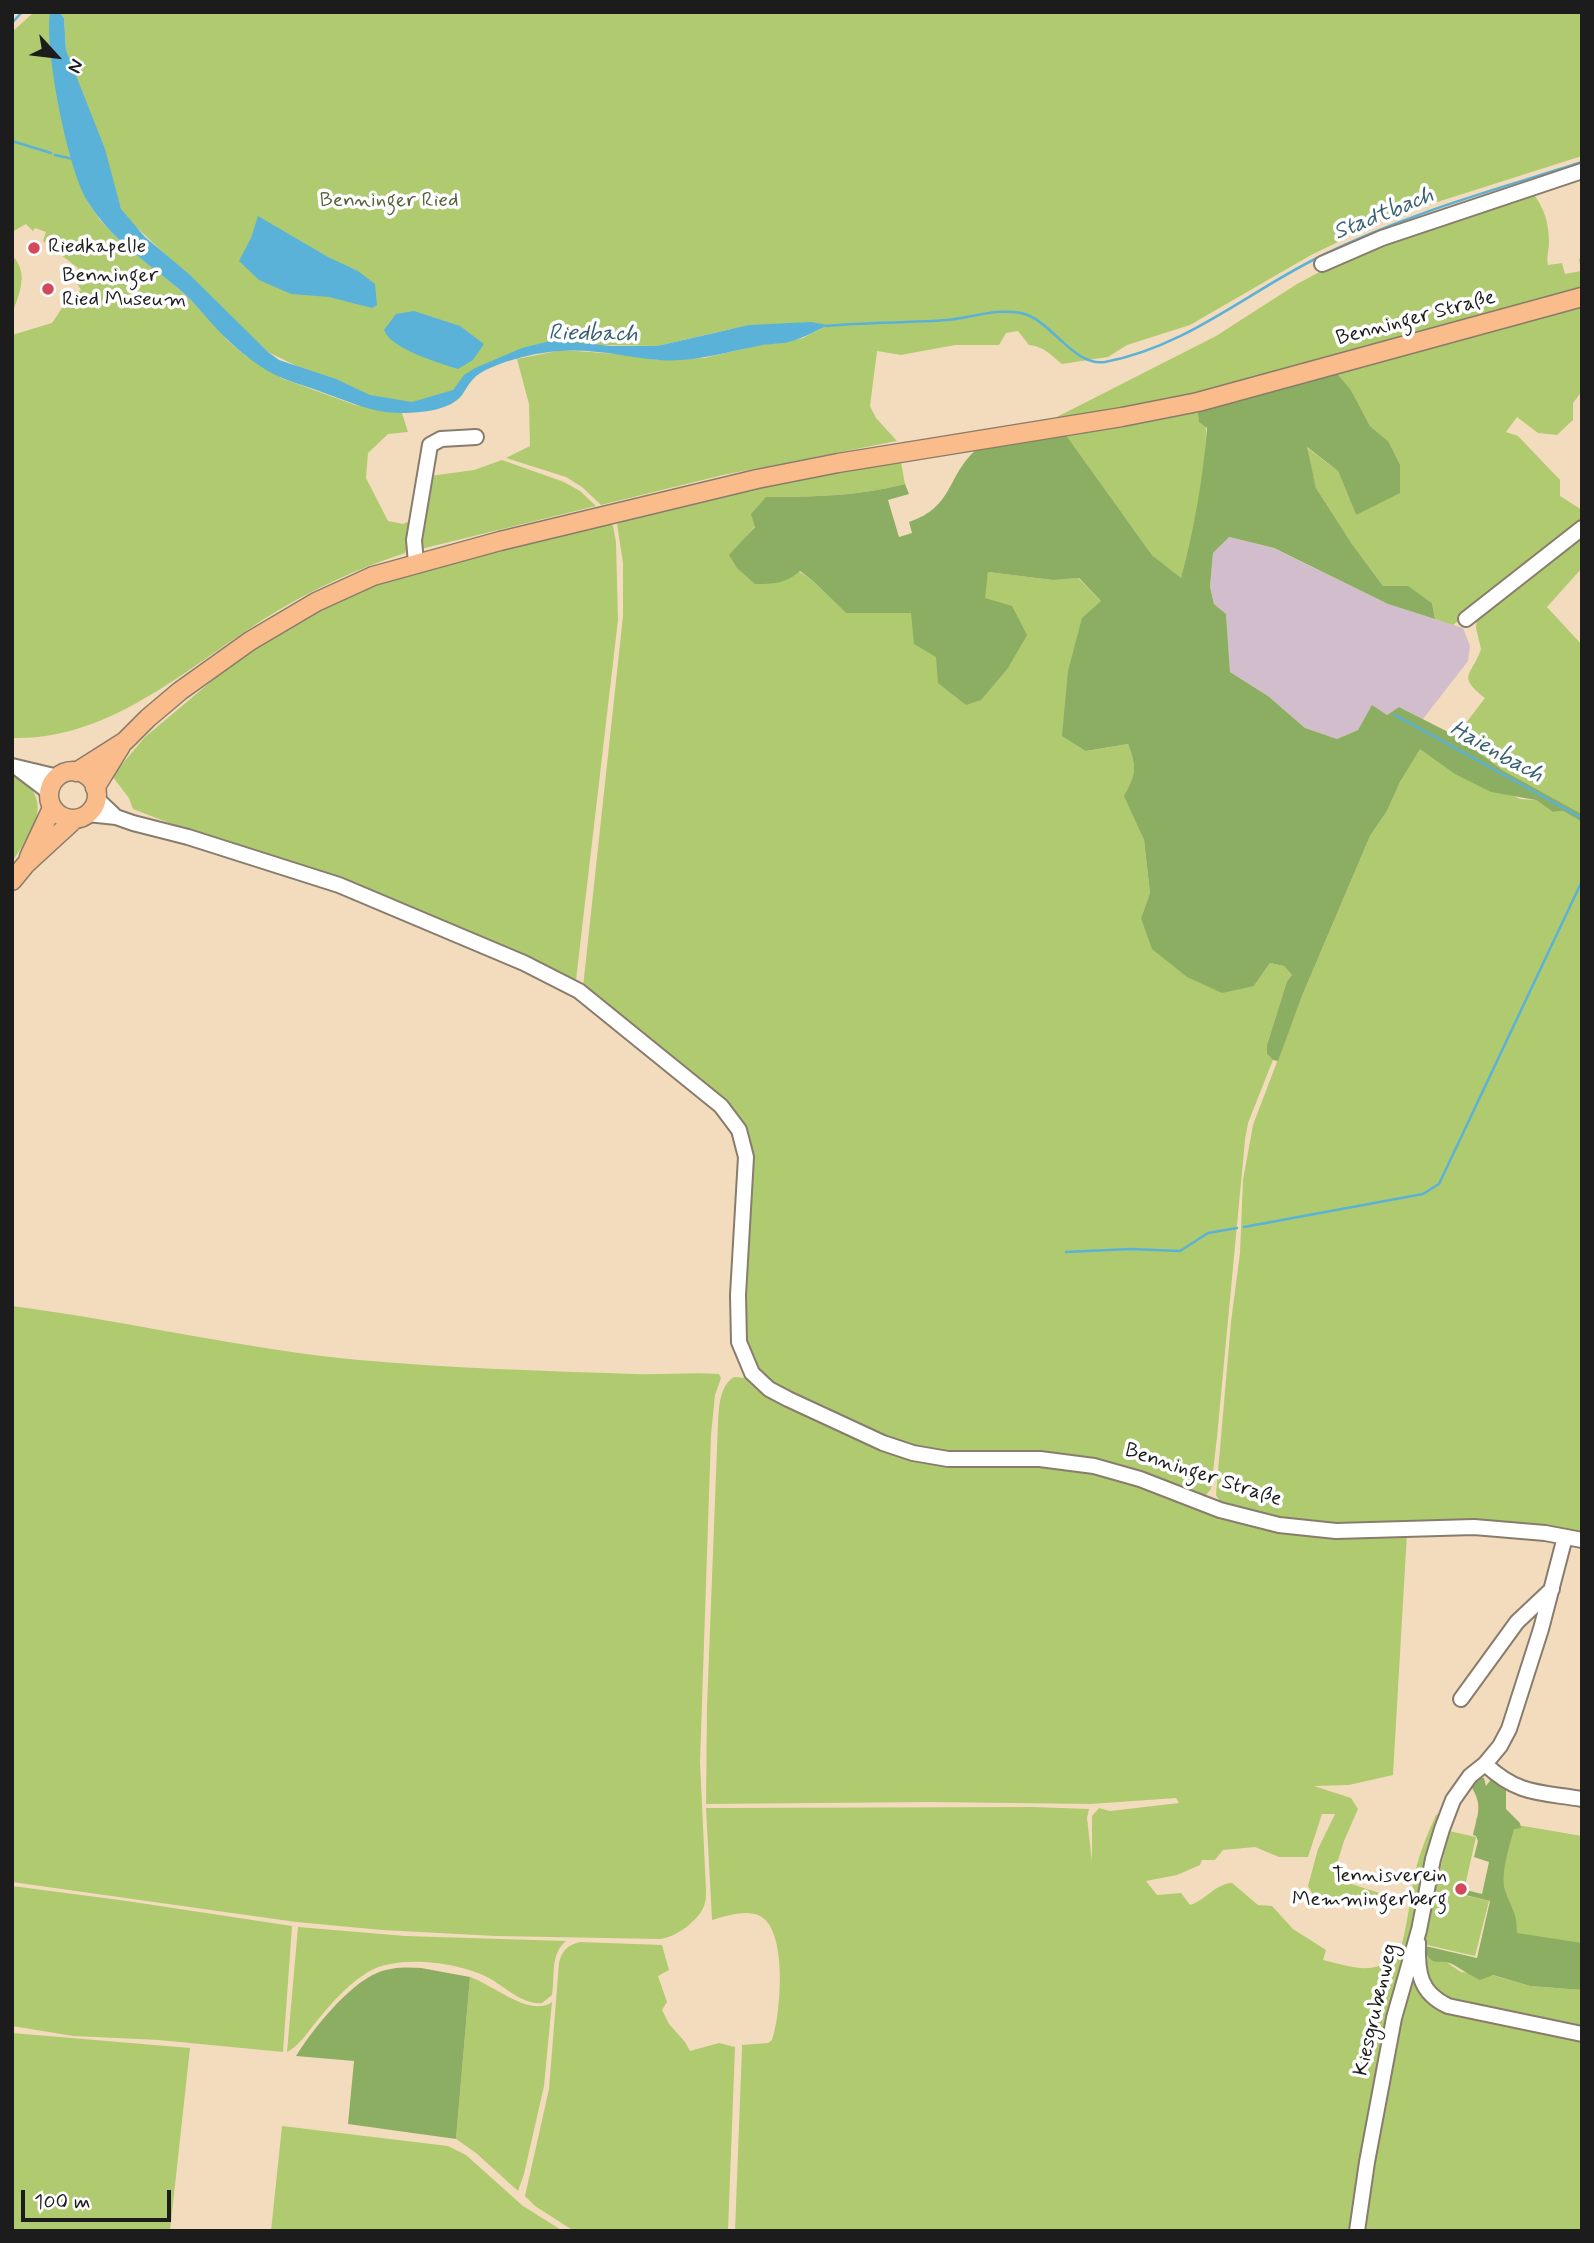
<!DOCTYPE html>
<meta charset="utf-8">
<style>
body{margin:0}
#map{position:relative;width:1594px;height:2243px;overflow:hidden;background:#f3dcbd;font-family:Mynerve,sans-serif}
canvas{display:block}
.frame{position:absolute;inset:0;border:14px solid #1c1c1c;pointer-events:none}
.north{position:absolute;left:21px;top:21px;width:70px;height:70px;-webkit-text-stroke:5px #fff;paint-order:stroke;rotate:117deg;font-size:19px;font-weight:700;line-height:28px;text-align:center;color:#1c1c1c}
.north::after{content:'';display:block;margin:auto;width:24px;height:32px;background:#1c1c1c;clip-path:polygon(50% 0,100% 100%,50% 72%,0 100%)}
.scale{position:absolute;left:21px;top:2190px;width:150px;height:32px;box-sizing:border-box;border:4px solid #1c1c1c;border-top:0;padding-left:9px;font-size:21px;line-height:24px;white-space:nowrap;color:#1c1c1c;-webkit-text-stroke:5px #fff;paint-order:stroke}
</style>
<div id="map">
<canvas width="1594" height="2243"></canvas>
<div class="frame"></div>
<div class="north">N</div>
<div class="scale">100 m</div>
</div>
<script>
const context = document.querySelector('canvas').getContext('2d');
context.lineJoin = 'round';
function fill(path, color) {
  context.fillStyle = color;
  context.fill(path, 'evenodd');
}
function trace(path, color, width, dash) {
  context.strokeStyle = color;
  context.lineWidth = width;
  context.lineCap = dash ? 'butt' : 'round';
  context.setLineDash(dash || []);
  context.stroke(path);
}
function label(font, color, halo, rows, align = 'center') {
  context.font = font + ' Mynerve,sans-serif';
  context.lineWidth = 7;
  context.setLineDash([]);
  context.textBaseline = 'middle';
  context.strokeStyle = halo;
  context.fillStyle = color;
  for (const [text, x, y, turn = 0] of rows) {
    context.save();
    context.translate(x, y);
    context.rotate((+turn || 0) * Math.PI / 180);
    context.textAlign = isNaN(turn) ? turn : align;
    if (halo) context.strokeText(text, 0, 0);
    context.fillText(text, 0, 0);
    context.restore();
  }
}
const industrial = new Path2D(`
 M1228,537L1273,548L1388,604L1463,628L1470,646L1468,661L1423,719L1399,707L1387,715L1372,706L1358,730L1337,739L1305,728L1268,696L1230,672L1226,614L1214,604L1210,587L1213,553Z`);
const green = new Path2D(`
 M34,12H50V50L70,155L86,199L100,220L123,244L180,290L205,314L227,340L247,357L281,378L355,405L402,413L408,432L388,434L368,453L366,478L388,521L403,524L417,518L405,553C357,569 312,589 269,616C190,665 111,741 12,738V335L52,323L64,305L81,290L73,277L78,268L43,241L46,232L35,228L33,231L26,224L12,232V32Z
 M59,12H1582V156L1390,217L1311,255L1190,325L1127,345L1108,357L1062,364C1051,355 1043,346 1029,345L1018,331L1006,333L999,345H955L901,355L877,351L870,406L876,418L897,441L723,475L601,505L582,487L566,477L506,458L530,446L529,404L517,359L557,351H576L630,355L657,360L704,358L760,345L786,342L803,338L826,326L731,329L657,346L540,344L500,358L455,390L434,396L413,407L352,393L268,352L130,221L121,209L94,124L66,50L64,18Z
 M1533,193C1544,208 1549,223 1549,242C1549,251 1546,257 1548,265L1562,263L1565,274L1581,271L1579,259L1582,258V292L1208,392L1045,423L1216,336L1297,284L1327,268L1374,247Z
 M12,255C29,273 20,292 12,314Z
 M1582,304V391L1573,403V420L1557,435L1538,433L1517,417L1506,432L1518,436L1560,480V496L1582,510V523L1453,625L1435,619L1432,603L1408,587L1383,586L1352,544L1316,488L1306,447L1338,471L1356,515L1388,441L1370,426L1351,390L1336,372Z
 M1205,406C1210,464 1195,522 1181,579L1152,555L1066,435Z
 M898,458L901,462L905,484C860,496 813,497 766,497L755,526L747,536L813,581L846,613H911L984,598L988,572L1053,580L1078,578L1101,601L1087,751L1128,744C1137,767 1136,774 1125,796L1144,840L1150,893L1141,918L1254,986L1270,963L1284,966L1292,975L1287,981L1267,1045V1054L1273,1060L1248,1123L1245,1140L1217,1437L1211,1489L1205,1496L1155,1479L944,1454L905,1446L776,1389L755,1370L744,1345L747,1140L583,987L623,616V563L617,524L625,519L806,477Z
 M502,460L564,482L580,491L596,506L421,549L419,546L430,476L474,470Z
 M609,523L613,526L616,542L618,620L576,980L133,809L129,798L112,776L145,737L226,669L268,638L299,618L392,576Z
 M1582,533V568L1547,607L1582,645V814L1504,771L1456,736L1485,698C1456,675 1472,676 1481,649L1476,628L1477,617Z
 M1420,748L1520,799L1536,800L1553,812L1563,811L1582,822V1534L1338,1526L1263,1517L1221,1503L1216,1495L1231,1322L1240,1253L1243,1180L1253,1125L1302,996L1370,836L1387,811L1400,782Z
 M12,772C56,799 35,828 12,862Z
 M12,1306C128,1321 242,1349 359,1360C450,1368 542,1371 634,1374C663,1375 691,1372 719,1374L721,1378L715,1395L711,1435L700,1762L706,1890C706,1895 706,1901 704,1906C699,1920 675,1938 660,1939L496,1936L382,1930L296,1922L12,1882Z
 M734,1377L747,1378L883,1448L1087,1470L1145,1487L1209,1512L1407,1533L1393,1775L1349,1785L1314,1786L1351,1798L1358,1809L1344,1841L1334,1873L1342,1881L1392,1897L1389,1904H1354L1316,1900L1308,1886L1318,1849L1335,1814H1322L1308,1857H1279L1255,1847L1223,1850L1215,1860H1202L1200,1865L1177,1875L1146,1881L1157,1895L1181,1893L1190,1905C1206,1900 1215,1884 1232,1883L1258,1905L1272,1906L1293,1929L1326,1950L1323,1960C1350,1966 1376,1978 1395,1953L1399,1955C1406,1931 1409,1908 1413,1883C1417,1859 1426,1837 1436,1815L1443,1812L1430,1848L1413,1924L1354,2231H735L742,2048V2045L768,2043L772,2040C781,2015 788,1930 760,1916C746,1909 726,1916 712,1920L706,1808L1032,1807L1089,1809L1087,1818L1092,1861V1816L1099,1808L1110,1811L1179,1803L1176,1798L1091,1804L931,1802L706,1804L707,1707L718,1423C719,1408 719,1386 734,1377Z
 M1476,1818L1582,1836V1945L1512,1935L1490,1862L1479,1836Z
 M1449,1831L1476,1837L1463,1895L1489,1901L1475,1956L1423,1944Z
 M12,1886L127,1901L292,1926L283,2052L159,2040L73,2036L12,2026Z
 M298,1927L405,1936L566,1941C550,1954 555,1976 552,1995L542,2003C523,2005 505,1987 489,1978C459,1962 398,1954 368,1972C350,1983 334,2000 321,2016C310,2028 302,2044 287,2052Z
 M580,1942L662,1945L669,1970L658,1976L667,2002L662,2010L669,2024L685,2042L690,2051L719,2043L735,2047L728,2231H574L535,2206L525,2196L549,2089L559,1963C562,1950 568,1945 580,1942Z
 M1421,1945L1461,1972L1492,1975L1530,1986L1582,1990V2031L1444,2002L1427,1986Z
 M1415,1959L1427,1997L1582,2037V2231H1360L1378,2114Z
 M470,1977C493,1985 531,2018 552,2002L544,2086L524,2174L518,2191L476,2153L456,2139Z
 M12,2033L190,2048L170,2231H12Z
 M282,2126L448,2146L466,2155L523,2206L563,2231H271Z`);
const forest = new Path2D(`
 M1336,372L1351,390L1370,426L1388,441L1400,465V493L1356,515L1338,471L1307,447L1316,488L1352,544L1383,586H1408L1432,603L1435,619L1388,604L1274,548L1229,537L1213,553L1210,587L1214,604L1226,614L1230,672L1268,696L1305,728L1337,739L1358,730L1372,705L1387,715L1399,707L1456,736L1504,771L1582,814V822L1563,811L1553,812L1536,800L1491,792L1455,774L1420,749L1400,782L1387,811L1370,836L1302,996L1278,1061L1273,1060L1267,1054V1045L1287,981L1292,975L1284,966L1270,963L1254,986L1222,993L1187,977L1152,949L1141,918L1150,893L1144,840L1124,796C1136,775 1137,767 1128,744L1086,751L1062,736L1068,671L1082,618L1101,601L1079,578L1053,580L988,572L985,598L1012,606L1027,635L1008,668L981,700L966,705L938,683L936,657L914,644L911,613H846L813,581L800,571C785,584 773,584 755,584L737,568L729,555L755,527L751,514L766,497C813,497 860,496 905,484L909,494L888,500L899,537L912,533L909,522C954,507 947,475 976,450L1066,435L1152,555L1181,578C1194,529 1203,480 1207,428L1199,422L1198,413L1205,406Z
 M1476,1778H1484L1486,1786L1492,1778L1506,1784V1809L1520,1823L1521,1828L1514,1829C1510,1844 1500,1875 1505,1890C1511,1909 1517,1911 1517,1933L1582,1943V1990L1530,1986L1493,1975L1480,1980C1470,1975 1462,1970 1454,1965C1436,1956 1435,1972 1421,1945L1477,1958L1490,1901L1465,1895L1466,1890L1482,1894L1489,1862L1474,1857L1478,1841L1476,1836L1473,1835C1478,1813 1483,1806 1471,1786Z
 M421,1968L470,1977L456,2139L348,2124L354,2061L296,2056C313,2029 348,1985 377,1973C391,1967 406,1967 421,1968Z`);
const water = new Path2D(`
 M50,12H59L64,18L66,50L105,149L121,209L145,237L190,275L268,352L279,360L336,379L370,395L412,402L453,390L464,375L475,368L522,348L554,340L611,346H657L749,325L811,322L828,325C814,332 800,340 784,343C775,344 766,344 758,346C725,352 693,363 659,360C626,357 593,348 559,351C534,353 500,361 479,374C471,379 467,388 462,395C451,410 421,413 403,413C376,414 352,403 327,394C312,388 297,384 282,378C263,370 245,356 230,342C212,326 198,305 179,289C146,262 111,239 88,202C68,171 44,49 50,12Z
 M258,216L328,257L358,271L375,284L377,305L372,308L329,297L291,294L259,280L239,261L251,238Z
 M414,311L460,326L484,344L473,360L458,369C439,363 391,349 384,330L396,314Z`);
const stream = new Path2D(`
 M12,23L22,12
 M12,141L51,153
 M55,155L73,159
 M826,326C866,322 907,323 947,320C971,318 997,308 1021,313C1051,319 1073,367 1105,362C1187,347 1250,290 1323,255C1406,214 1494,190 1582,162
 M1395,715L1582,818
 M1244,1227L1423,1194L1439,1184L1582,881
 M1066,1252L1130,1249L1180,1251L1208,1233L1237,1228`);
const minor = new Path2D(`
 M1322,264L1382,238L1582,171
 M416,563L414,540L430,445L441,439L476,437
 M1466,619L1582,528
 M12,766L58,777
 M20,770L49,792
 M96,798L116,817
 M88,814L116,817L133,823L188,837L339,885L524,963L579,991L721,1106L739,1130L746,1157L738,1295L739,1342L752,1373L769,1389L788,1399L883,1443L913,1453L948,1459H1040L1094,1466L1140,1479L1220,1510L1279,1525L1336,1531L1474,1527L1545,1533L1582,1540
 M1461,1699L1517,1622L1552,1589
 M1485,1764C1518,1795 1539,1792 1582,1799
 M1418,1943C1417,1973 1420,1993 1448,2006L1582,2034
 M1357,2231L1367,2162L1394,2018L1419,1930L1433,1859L1442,1829L1453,1800L1470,1776L1485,1764L1500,1746L1509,1729L1541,1629L1565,1537`);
const major = new Path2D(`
 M49 795a24 24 0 1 1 48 0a24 24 0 1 1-48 0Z
 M76,772L125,741L148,718L180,691L250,641L316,602L373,576L500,541L757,479L838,463L1122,417L1198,402L1582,297
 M95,788L121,746
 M29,857L52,808
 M12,881L26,864L75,819`);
const markers = [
 [34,248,7,"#d1495b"],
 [48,289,7,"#d1495b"],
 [1461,1889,7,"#d1495b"]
];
const parkNames = [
 ["Benninger Ried",389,202]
];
const poiNames = [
 ["Riedkapelle",48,248],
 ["Benninger",62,277],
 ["Ried Museum",62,301],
 ["Tennisverein",1447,1877,"right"],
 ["Memmingerberg",1447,1901,"right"]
];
const streetNames = [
 ["Benninger Straße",1416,319,-15],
 ["Benninger Straße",1203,1476,18],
 ["Kiesgrubenweg",1377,2010,-77]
];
const waterNames = [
 ["Stadtbach",1384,215,-22],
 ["Riedbach",593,335,1],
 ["Haienbach",1496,753,29]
];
fill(industrial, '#d1bdcb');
fill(green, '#b0ca6f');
fill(forest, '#8cae62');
fill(water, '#5bb2d8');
trace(stream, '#5bb2d8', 2.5);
trace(minor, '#887c6c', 18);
trace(major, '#887c6c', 21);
trace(minor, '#fff', 14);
trace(major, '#f9bc8a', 18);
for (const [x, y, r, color] of markers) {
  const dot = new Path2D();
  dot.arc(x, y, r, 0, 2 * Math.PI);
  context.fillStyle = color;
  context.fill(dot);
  trace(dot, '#fff', 2.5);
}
label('21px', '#57623d', '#fff', parkNames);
label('21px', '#1c1c1c', '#fff', poiNames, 'left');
label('21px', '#1c1c1c', '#fff', streetNames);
label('italic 23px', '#386071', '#fff', waterNames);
</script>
